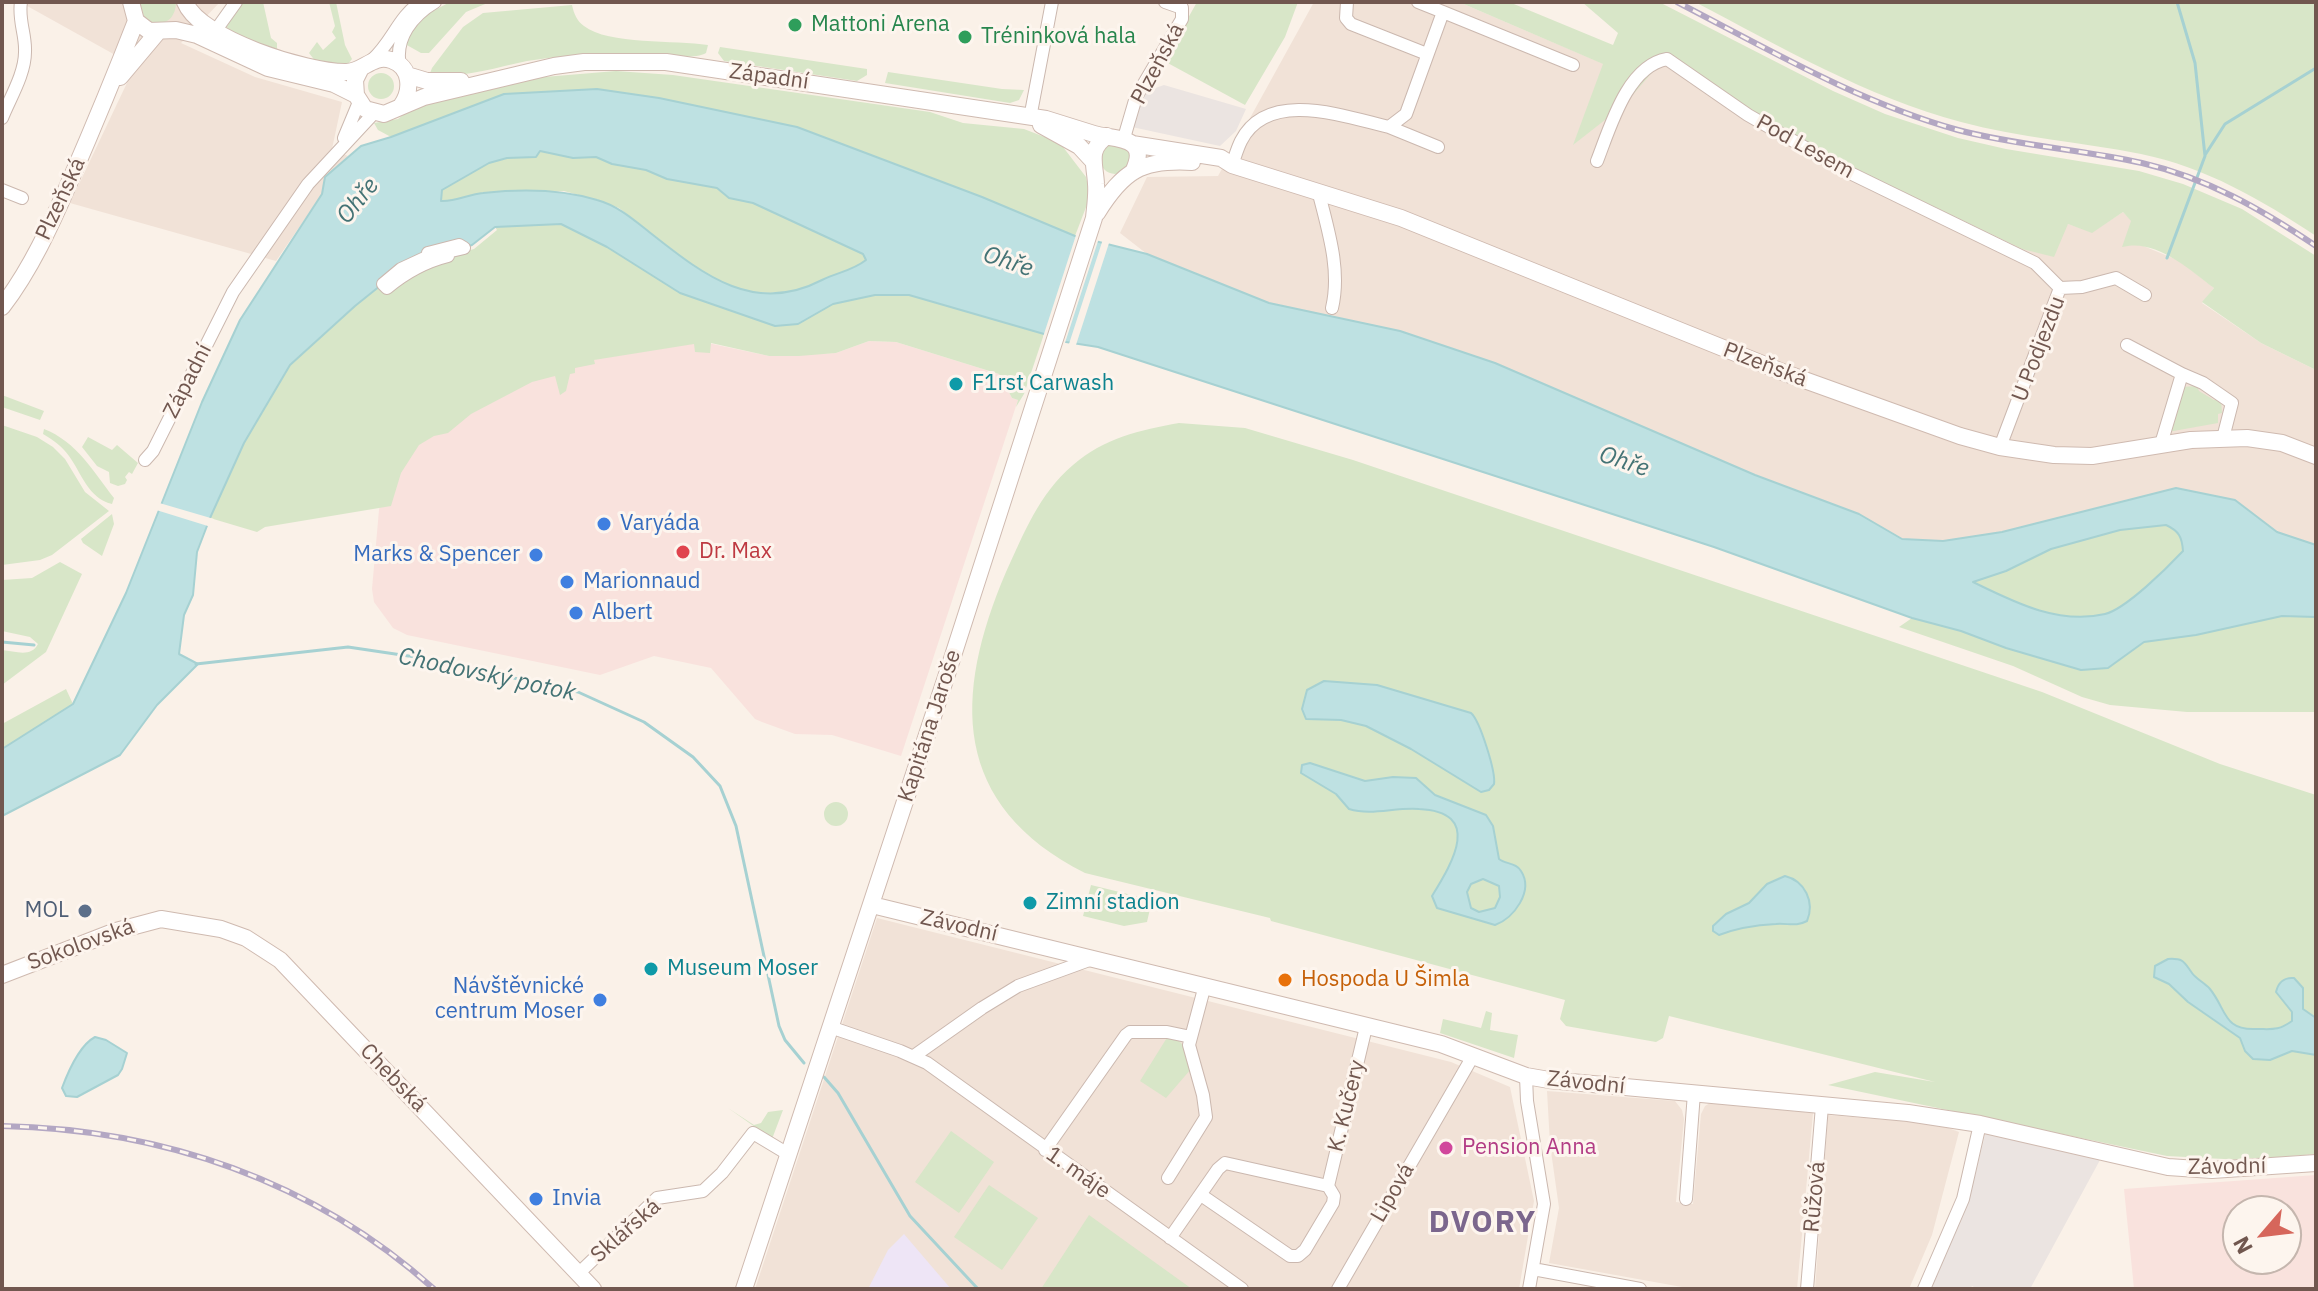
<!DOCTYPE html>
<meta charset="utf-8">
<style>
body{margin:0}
#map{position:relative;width:2318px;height:1291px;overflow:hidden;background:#faf1e8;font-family:"IBM Plex Sans",sans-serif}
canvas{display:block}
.frame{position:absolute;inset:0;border:4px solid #71574f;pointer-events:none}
.north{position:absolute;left:2222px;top:1195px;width:80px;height:80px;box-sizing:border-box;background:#fdf5ee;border:2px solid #c5b6ae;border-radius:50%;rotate:242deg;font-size:22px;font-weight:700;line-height:32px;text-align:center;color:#71574f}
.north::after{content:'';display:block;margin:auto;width:28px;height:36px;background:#d6665b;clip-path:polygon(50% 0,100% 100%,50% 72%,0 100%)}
</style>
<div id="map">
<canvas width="2318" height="1291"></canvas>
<div class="frame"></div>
<div class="north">N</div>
</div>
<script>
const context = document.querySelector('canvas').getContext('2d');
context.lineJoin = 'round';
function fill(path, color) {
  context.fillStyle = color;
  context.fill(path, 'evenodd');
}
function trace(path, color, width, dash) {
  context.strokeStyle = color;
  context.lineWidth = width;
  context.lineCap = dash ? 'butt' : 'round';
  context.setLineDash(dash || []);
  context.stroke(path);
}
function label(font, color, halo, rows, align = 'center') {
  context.font = font + ' "IBM Plex Sans",sans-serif';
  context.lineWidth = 6;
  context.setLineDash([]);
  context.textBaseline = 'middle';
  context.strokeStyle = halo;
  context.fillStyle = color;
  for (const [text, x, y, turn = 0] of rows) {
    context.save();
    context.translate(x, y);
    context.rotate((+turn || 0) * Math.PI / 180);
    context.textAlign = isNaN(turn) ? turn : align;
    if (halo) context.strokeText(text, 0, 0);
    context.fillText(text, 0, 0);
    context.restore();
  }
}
const residential = new Path2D(`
 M20,2H220L181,43L255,77L342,102L332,149L348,156L325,177L322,194L276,261L70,203L135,66Z
 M1314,2H1459L1604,64L1574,144L1668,54L1839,161L2022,249L2068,224L2092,232L2123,212L2132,221L2123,246L2136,243L2180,261L2214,288L2202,303L2261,343L2316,370V545L2277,532L2235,500L2176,488L2002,532L1943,541L1902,539L1859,514L1755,475L1495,363L1400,331L1269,303L1147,254L1120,233L1147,177L1218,176Z
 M877,918L1451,1062L1510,1087L1534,1201L1519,1289H755Z
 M1547,1091L1675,1101L1682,1110L1684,1119L1676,1202L1693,1204L1701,1114L1705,1106L1710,1103L1813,1113L1797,1289H1693L1549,1263L1559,1208L1550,1144Z
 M1828,1115L1938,1124L1959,1132L1932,1235L1909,1289H1815Z`);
const commercial = new Path2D(`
 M689,339L769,356L836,353L869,341L896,342L999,374L1012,398L1018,400L901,756L832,735L795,734L762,722L755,719L711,668L654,656L600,675L407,635L393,628L374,602L372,589L379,510L383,488L393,460L526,374Z
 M2316,1175V1289H2134L2124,1189ZM2238,1211H2286V1259H2238Z`);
const industrial = new Path2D(`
 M1164,85L1246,109L1236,131L1220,146L1132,127L1139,98L1150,90Z
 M1986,1131L2100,1160L2030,1289H1978L1972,1286L1970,1289H1931L1970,1195Z`);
const education = new Path2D(`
 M904,1234L951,1289H868L888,1250Z`);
const green = new Path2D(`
 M140,2H176C176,22 159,30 144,17Z
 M242,2H263L271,38L277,43V49L256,46L226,28Z
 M329,2H336L345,45L352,59L348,64L316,62L309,53L317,42L323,50L336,38L332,32L335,26Z
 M450,2H490L466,12L429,53H421L405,44L420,18Z
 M1197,2H1298L1285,37L1245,105L1164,61Z
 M1459,2H1509L1613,45L1618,33L1582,2H1659L1833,91L1885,114L1958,138L2006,149L2139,171L2183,184L2242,209L2316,256V370L2261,343L2202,302L2214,288C2189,269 2155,238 2122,247L2131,221L2123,212L2092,233L2068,224L2054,257L2022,249L1839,161L1744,108L1668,54L1624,105L1573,145L1603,64Z
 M1695,2H2316V236C2262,200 2205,167 2141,154C2081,142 2020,138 1961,122C1867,97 1781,47 1695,2Z
 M572,5C574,14 577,21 584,26C608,45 676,40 708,45L706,53C691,62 641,52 620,53C589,54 558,56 527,61C494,68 463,78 429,76L432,68L463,27L483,13Z
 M720,47L867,69V75L857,81L724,61L718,53Z
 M616,71L673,75L930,112L963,123L1024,129L1060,143L1086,177L1088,186V202L1075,236L982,197L797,127L504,94L391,137L378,130L374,123L398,119L414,106L532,78Z
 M888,72L1002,89L1024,90L1019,100L1010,103L885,83Z
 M368 86a13 13 0 1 1 26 0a13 13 0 1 1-26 0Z
 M1100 159a15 15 0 1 1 30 0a15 15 0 1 1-30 0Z
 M539,151L573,158L596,157L612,164L646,170L667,179L717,188L729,198L753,203L863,254L866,260L854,269L826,278L805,290L770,293L739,291L691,265L619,208L600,201L564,191L441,201L442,190L489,163Z
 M516,224H560L607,247L680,293L775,326L798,324L833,304L875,295H909L1044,334L1024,394L1016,407L1018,400L1012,398L999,374L896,342L869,341L836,353L799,356H769L711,343L710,353L695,352L694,344L594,360L595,364L575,368V373L570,374L566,391L560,395L555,376L532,382L471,414L448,433L434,436L419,445L401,473L391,506L265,527L257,532L210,518L244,443L290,365L355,306L401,269L474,249L497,230L495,227Z
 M2197,386L2199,391L2214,400L2221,399L2222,413L2218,414V423L2168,432L2181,387Z
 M2,395L44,411L40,420L2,407Z
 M1179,423L1245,428L1353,460L2042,692L2220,764L2316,795V1154L2243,1160L2167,1156L1828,1085L1875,1072L1935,1082L1669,1016L1663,1038L1656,1042L1566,1026L1560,1019L1565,1000L1271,921L1270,918L1085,873C951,805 953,696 1006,572C1024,533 1039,494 1073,465C1104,438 1140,430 1179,423Z
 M2,425L37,437L53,447L65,459L85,492L109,511L52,555L40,560L2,565Z
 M44,429C77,442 93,471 114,498L112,504C88,498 82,474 69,456C62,446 53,440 43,434Z
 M88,437L112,450L117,445L138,463L132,474L129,472L125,477L127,480L125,484L118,486L110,483L109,472L97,466L82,447Z
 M112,514L114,524L102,556L83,543L81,539Z
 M2166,525C2179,531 2182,537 2183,551C2167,568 2128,607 2107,614C2065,628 2009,599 1972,582L2006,571L2051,549L2120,530Z
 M60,562L82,574L46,652L2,685V650C15,651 31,658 38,644L30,637L2,631V580L32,578Z
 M2282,616L2316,617V712H2187L2110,705L2082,697L2013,666L1899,627L1912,618L1961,631L2006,648L2108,668L2144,642L2196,635Z
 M66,689L73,704L2,749V724Z
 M824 814a12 12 0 1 1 24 0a12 12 0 1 1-24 0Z
 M1091,885L1152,900L1147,922L1124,926L1083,916Z
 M1486,1011L1492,1013L1490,1030L1518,1035L1514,1058L1440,1033L1443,1019L1481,1028Z
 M1168,1036C1186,1040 1186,1053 1191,1069L1166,1098L1140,1081Z
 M728,1108L754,1125L761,1123L768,1112L783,1110L772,1139Z
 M951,1131L994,1162L959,1213L915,1182Z
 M989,1185L1038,1218L1002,1270L954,1237Z
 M1089,1215L1192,1289H1041Z`);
const water = new Path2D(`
 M597,89L659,98L797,127L982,197L1075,236L1147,254L1269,303L1400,331L1495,363L1755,475L1859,514L1902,539L1943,541L2002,532L2176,488L2235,500L2277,532L2316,545V617L2282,616L2196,635L2144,642L2108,668L2081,670L2006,648L1961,631L1912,618L1714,547L1098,347L1066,342L1044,334L909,295H875L833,304L798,324L775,326L680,293L607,247L561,224L495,227L472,245L401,269L355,306L290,365L244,443L210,518L197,552L193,595L184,615L179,654L198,664L157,705L120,755L2,816V749L73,704L126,593L202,402L240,320L322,194L325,177L361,146L391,137L504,94ZM540,151L573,158L596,157L612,164L646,170L667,179L717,188L729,198L753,203L863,254L866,260C852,271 838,272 822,280C755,315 705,276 653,235C635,221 619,206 597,200C561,189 520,189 483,193C469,194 455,202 441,201L442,190L489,163L507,158L536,157ZM2166,525C2179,531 2182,537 2183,551C2168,567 2126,609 2105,614C2058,625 2014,602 1973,582L2006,571L2051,549L2120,530Z
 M1324,681L1377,685L1471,713C1480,721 1496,772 1494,784L1489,790L1481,792L1411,749L1366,726L1341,720L1306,719L1302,709L1307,690Z
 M1310,763L1365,781L1393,777L1416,778L1435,795L1486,815L1493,826L1499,859C1505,864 1517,863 1521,871C1534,891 1514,918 1495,925L1437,908L1432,896C1453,862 1483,812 1419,809C1395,807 1372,816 1349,809L1336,794L1301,773L1302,765ZM1483,879L1499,886L1500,897L1495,908L1479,912L1471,908L1467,892L1471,884Z
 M1785,876C1805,881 1815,902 1807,921C1796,927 1788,923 1776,924C1757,925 1737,928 1719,935L1713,931V926L1726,914L1749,903L1767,884Z
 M2168,959C2184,958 2184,962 2192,973C2196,979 2205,983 2210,989C2227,1010 2223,1031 2257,1029C2272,1029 2278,1031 2292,1021V1012L2276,992C2278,983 2284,977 2294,978L2303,988V1009L2316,1018V1055L2292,1051L2270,1060L2253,1059L2245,1051L2240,1038L2188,1002L2169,984L2154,977L2155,966Z
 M95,1037L106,1040L127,1053L122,1069L118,1075L77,1097L66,1096L62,1088C68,1072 80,1045 95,1037Z`);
const pier = new Path2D(`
 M1077,232L1099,238L1064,346L1043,337Z
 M1103,239L1110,240L1075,348L1068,347Z
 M156,502L214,519L211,527L153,509Z`);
const stream = new Path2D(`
 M2205,155L2225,124L2316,68
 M2167,258L2205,156L2195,63L2177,2
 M2,642L34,645
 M196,664L348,647L422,658L578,692L644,722L693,757L720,786L736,826L779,1026L785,1040L804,1063
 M824,1077L838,1093L910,1216L978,1289`);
const street = new Path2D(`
 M1347,2L1346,18L1351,24L1427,54
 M1418,2L1443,12
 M216,30L236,2
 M372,60C392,43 398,17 421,2
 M400,66C394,38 413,15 435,2
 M2,118C10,98 25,74 25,52C26,35 18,20 21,2
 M1030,118L1052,2
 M1389,127L1438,147
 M344,138L359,102
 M1124,138L1136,97L1182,19V8L1165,2
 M1597,161C1610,128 1627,66 1667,59L1748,115L1846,171L2035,263L2060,288
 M1232,165C1235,157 1237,149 1241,141C1268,88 1346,117 1389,127L1406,114L1443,12L1573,65
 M2,190L22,198
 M1319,194C1328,230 1341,270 1332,308
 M459,245L464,248L447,252L448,256C424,262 406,272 387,288L383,284L401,269L429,256L428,253Z
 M2060,288L2082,287L2116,278L2145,295
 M2127,345L2182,374L2161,444
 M2182,374L2203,383L2232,403L2223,438
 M2000,447L2060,288
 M145,460L153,451L233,292L308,184L374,113
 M830,1027L900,1051L927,1063L1242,1289
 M914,1056L982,1008L1018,986L1092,959
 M1526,1076L1527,1101L1544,1204L1529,1289
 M1045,1150L1126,1035L1130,1032H1167L1191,1037
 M1168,1178L1206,1117L1203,1095L1189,1045L1205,985
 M1328,1186L1366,1027
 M1686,1199L1694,1093
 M1170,1238L1218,1169L1225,1163L1328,1186L1334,1196L1333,1203L1305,1250L1298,1256H1290L1201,1195
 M1533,1269L1640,1289
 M578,1274L657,1198L703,1191L722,1173L753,1133L788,1154
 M1338,1289L1473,1056
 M1807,1289L1822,1106
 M1924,1289L1963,1199L1980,1124`);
const secondary = new Path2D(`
 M131,2L136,21L149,31L176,30L197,35L268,68L334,84L356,95
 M185,2C200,39 307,72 345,72C363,73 372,54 391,60C412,67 412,91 401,106
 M361,68L355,80L356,95L365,109L384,114L424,97L554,66L584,62H666L1046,119C1062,124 1078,129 1094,134C1114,140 1151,135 1133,172
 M407,75L427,81H461
 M120,77L157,33
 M1041,125L1079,146L1092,160
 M1132,144L1221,158L1232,165L1401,218L1785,373L1960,436L2000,447L2054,455L2092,456L2191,440L2247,438L2282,443L2316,456
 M1097,213C1123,171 1141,159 1192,162
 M2,307C31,269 51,225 70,181C93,128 115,75 136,21
 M872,905L1441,1044L1526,1076L1549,1080L1908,1113L1980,1124L2168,1167L2212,1170L2316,1163
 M2,975L116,931L161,919L221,929L246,938L280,960L593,1289
 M744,1289L950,665L1094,218C1095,207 1097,195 1096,184C1095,163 1087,150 1107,136`);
const rail = new Path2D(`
 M1677,2C1768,49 1858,102 1958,130C2018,146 2081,149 2142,163C2207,178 2261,209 2316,246
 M2,1126C162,1129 314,1181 434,1289`);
const markers = [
 [795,25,8,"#2e9e5b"],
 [965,37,8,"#2e9e5b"],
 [956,384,8,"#0f9aa8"],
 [604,524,8,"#3f7fe0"],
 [683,552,8,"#e0444e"],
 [536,555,8,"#3f7fe0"],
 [567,582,8,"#3f7fe0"],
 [576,613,8,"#3f7fe0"],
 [1030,903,8,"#0f9aa8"],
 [85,911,8,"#5c6f8a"],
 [651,969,8,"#0f9aa8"],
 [1285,980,8,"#e8710a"],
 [600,1000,8,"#3f7fe0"],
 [1446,1148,8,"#d1479c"],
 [536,1199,8,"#3f7fe0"]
];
const leisureNames = [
 ["Mattoni Arena",811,25],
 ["Tréninková hala",981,37]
];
const streetNames = [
 ["Plzeňská",1158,64,-62],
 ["Západní",769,77,8],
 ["Pod Lesem",1805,147,29],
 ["Plzeňská",61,199,-65],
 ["U Podjezdu",2039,349,-69],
 ["Plzeňská",1765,365,21],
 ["Západní",188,381,-63],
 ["Kapitána Jaroše",930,726,-72],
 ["Závodní",959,926,13],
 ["Sokolovská",81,945,-20],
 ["Chebská",393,1078,46],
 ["Závodní",1586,1083,6],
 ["K. Kučery",1347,1106,-76],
 ["Závodní",2227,1167,-1],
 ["1. máje",1078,1173,35],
 ["Lipová",1393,1193,-60],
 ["Růžová",1815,1197,-85],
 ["Sklářská",626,1231,-41]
];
const cultureNames = [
 ["F1rst Carwash",972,384],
 ["Zimní stadion",1046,903],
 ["Museum Moser",667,969]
];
const shopNames = [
 ["Varyáda",620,524],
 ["Marks & Spencer",520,555,"right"],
 ["Marionnaud",583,582],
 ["Albert",592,613],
 ["Návštěvnické",584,987,"right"],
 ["centrum Moser",584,1012,"right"],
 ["Invia",552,1199]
];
const healthNames = [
 ["Dr. Max",699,552]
];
const serviceNames = [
 ["MOL",69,911]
];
const foodNames = [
 ["Hospoda U Šimla",1301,980]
];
const hotelNames = [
 ["Pension Anna",1462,1148]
];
const waterNames = [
 ["Ohře",358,201,-51],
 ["Ohře",1008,262,18],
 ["Ohře",1624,462,18],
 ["Chodovský potok",487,675,12]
];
const districtNames = [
 ["DVORY",1483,1223]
];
fill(residential, '#f1e2d7');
fill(commercial, '#f9e2dd');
fill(industrial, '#ebe4e1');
fill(education, '#eee5f6');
fill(green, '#d8e6c8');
fill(water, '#bee1e2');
trace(water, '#a6d1d2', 2);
fill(pier, '#faf1e8');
trace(stream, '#a6d1d2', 3);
trace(street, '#cbb8af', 14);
trace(secondary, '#cfbab0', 18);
trace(street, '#fff', 12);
trace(secondary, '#fff', 16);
trace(rail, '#b3a7c3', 6);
trace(rail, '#fdf5ee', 3, [9]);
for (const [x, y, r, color] of markers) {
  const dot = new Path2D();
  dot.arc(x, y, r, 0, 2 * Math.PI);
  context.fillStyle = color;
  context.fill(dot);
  trace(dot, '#fdf5ee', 3);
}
label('22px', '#27864d', '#fdf5ee', leisureNames, 'left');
label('22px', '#71574f', '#fdf5ee', streetNames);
label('22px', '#0d838f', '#fdf5ee', cultureNames, 'left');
label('22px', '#366cbe', '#fdf5ee', shopNames, 'left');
label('22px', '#be3a42', '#fdf5ee', healthNames, 'left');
label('22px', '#4e5e75', '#fdf5ee', serviceNames, 'right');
label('22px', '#c56008', '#fdf5ee', foodNames, 'left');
label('22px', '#b23c85', '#fdf5ee', hotelNames, 'left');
label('italic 24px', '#447375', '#fdf5ee', waterNames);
context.letterSpacing = '2px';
label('bold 30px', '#7b668d', '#fdf5ee', districtNames);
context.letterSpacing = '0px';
</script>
